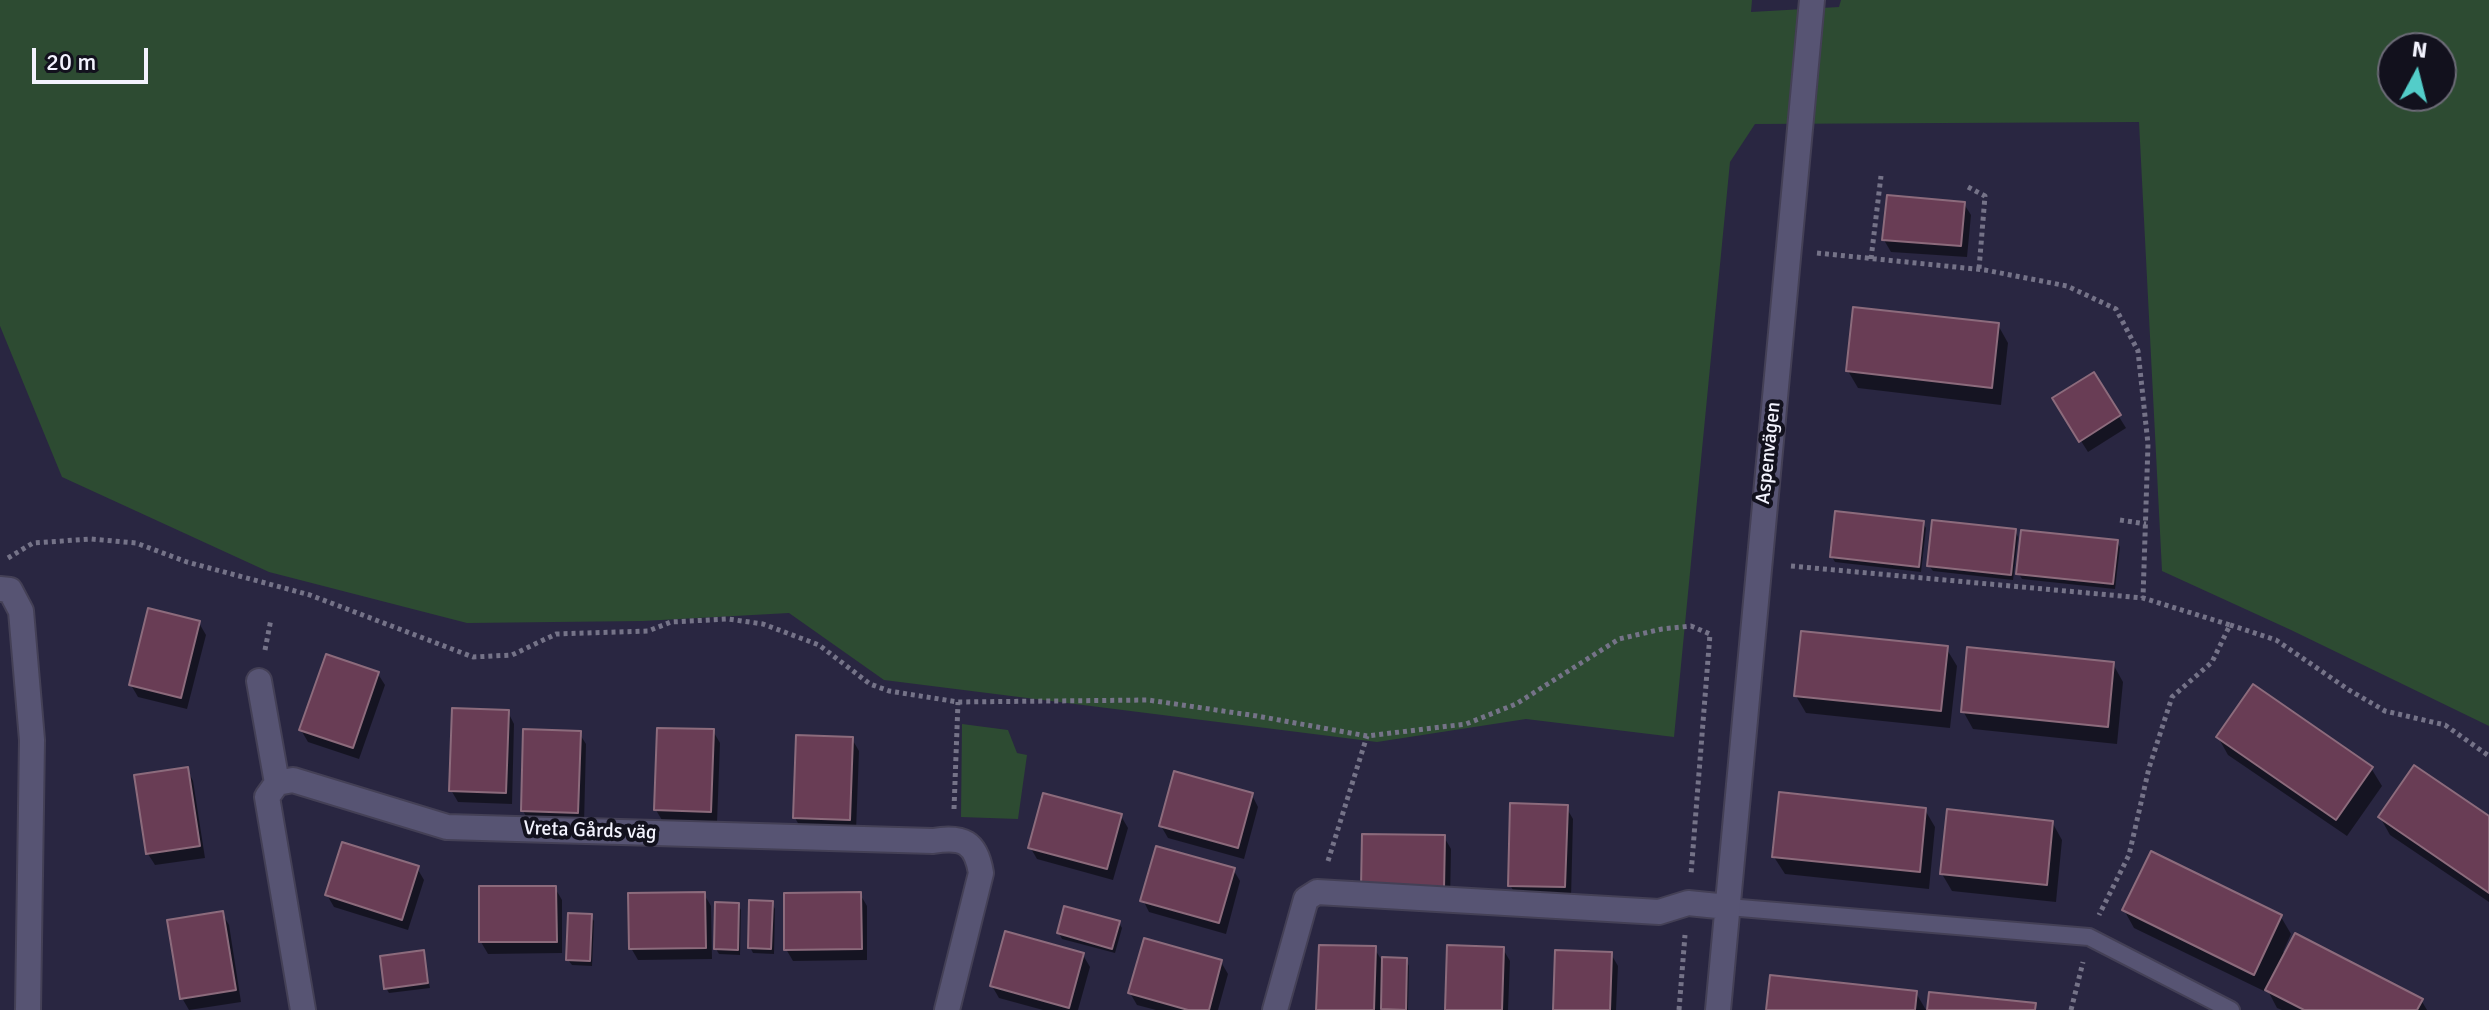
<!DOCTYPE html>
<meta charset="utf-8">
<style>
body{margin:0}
#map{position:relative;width:2489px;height:1010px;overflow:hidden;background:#292641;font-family:Signika,sans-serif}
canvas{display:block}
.north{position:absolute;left:2377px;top:32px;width:80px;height:80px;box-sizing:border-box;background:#12111d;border:2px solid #6c6b77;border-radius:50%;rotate:7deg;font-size:22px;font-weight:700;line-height:32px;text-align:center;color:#f3f3fe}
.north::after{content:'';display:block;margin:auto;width:28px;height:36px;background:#53cdc9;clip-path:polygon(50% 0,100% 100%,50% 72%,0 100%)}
.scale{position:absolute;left:32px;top:48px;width:116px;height:36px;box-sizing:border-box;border:4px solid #f3f3fe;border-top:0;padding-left:10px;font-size:24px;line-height:28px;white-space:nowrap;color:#f3f3fe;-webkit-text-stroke:6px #12111d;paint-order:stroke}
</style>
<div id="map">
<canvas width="2489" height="1010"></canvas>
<div class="north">N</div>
<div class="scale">20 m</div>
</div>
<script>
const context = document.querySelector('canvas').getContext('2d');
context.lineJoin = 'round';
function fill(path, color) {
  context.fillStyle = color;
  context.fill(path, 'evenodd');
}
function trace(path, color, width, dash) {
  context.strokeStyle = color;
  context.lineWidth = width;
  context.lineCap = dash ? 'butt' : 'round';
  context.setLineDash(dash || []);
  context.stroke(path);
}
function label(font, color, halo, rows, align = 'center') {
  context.font = font + ' Signika,sans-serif';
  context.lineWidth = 8;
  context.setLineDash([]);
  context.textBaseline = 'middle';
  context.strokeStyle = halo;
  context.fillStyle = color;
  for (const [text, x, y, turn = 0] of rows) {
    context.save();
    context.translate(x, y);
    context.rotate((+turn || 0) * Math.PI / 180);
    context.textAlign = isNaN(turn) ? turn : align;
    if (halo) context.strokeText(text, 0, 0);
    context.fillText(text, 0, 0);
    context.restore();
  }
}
const green = new Path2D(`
 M0,0H1752L1751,12L1839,7L1841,0H2489V726L2291,630L2162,571L2139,122L1755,124L1730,162L1674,737L1526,719L1377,742L884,680L789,613L643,621L467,623L269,572L62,477L0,326ZM2393,48H2441V96H2393Z
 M962,724L1008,730L1017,753L1027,755L1018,819L961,817Z`);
const shadow = new Path2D(`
 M1964,204L1971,215L1967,257L1891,252L1884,240Z
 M1998,325L2008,343L2001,405L1858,388L1848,371Z
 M2093,375L2126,428L2088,452L2062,411Z
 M1922,522L1926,528L1921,572L1835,562L1832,557Z
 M2015,531L2018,537L2013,580L1933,571L1929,566Z
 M2117,542L2120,547L2115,589L2022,579L2019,574Z
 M199,623L206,635L187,709L138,697L131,685Z
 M1946,648L1957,666L1950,728L1806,713L1796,696Z
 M2113,664L2123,682L2117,744L1973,729L1963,711Z
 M378,674L385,685L359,759L308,742L301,730Z
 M508,712L514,724L512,804L458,802L451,790Z
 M713,731L720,743L717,823L663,822L656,810Z
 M579,733L586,744L584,824L530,823L523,811Z
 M2218,737L2371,768L2382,786L2347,836L2228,755Z
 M852,739L859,751L856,831L802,830L795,818Z
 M187,769L193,781L205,858L155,865L148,854Z
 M1252,795L1258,807L1244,859L1168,838L1161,826Z
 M1566,807L1573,819L1571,899L1517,897L1510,885Z
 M1925,810L1935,827L1929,889L1785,874L1774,857Z
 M1121,816L1128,828L1113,880L1037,859L1030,847Z
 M2380,817L2489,819V902L2390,835Z
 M2052,822L2062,840L2056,902L1952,891L1942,874Z
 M1444,837L1451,849L1450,901L1370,899Z
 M417,868L424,880L408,930L334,907L327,895Z
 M1233,869L1240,881L1226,934L1149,912L1143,900Z
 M555,888L562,900V953L488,954L481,942Z
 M704,894L711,906L712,959L638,960L631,948Z
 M860,894L867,906V960L793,961L786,949Z
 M772,903L775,909L774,954L753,953L750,947Z
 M738,905L741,910L740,955L719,954L716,949Z
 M2124,910L2281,917L2291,934L2283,952L2421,1000L2427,1010H2282L2277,1008L2266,987L2264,991L2134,928Z
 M222,913L229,925L241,1002L189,1010L182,998Z
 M590,915L594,921L592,966L572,965L568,960Z
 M1119,923L1122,928L1115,953L1062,939L1059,933Z
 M1374,948L1384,964L1406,960L1409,966L1408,1010H1383L1380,1004V1010H1318Z
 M1503,949L1510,961L1508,1010H1447Z
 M423,952L430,988L389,993L386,988Z
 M1611,954L1618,966L1616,1010H1555Z
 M1083,955L1090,967L1078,1010H1043L999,998L992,986Z
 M1221,962L1228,974L1218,1010H1156L1137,1005L1130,993Z
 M1916,993L1926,1010H1768Z`);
const building = new Path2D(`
 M1887,195L1965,202L1961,246L1882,240Z
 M1853,307L1999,323L1992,388L1846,371Z
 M2094,372L2121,415L2079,442L2052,398Z
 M1835,511L1924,521L1919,567L1830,557Z
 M1932,520L2016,529L2011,575L1927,566Z
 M2021,530L2118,540L2113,584L2016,574Z
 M148,608L200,621L181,698L129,685Z
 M1801,631L1948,646L1941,711L1794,696Z
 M1967,647L2114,662L2108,727L1961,712Z
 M326,654L379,672L353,748L299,730Z
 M2253,684L2373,767L2336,820L2216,737Z
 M452,708L509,710L506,793L449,791Z
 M657,728L714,729L711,812L654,810Z
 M523,729L581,731L578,813L521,811Z
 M796,735L853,737L850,820L793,818Z
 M2414,765L2489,816V893L2378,817Z
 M188,767L200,846L146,854L134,775Z
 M1174,771L1253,793L1238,848L1159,826Z
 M1779,792L1926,808L1920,872L1772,857Z
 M1043,793L1122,814L1107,869L1028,848Z
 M1510,803L1568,805L1565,887L1508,886Z
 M1947,809L2053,821L2047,885L1940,874Z
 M1362,834L1445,835L1444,889L1361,888Z
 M342,842L419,866L402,920L325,895Z
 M1156,846L1235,868L1219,923L1140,901Z
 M2151,851L2282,915L2254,975L2122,910Z
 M479,886H556L557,942H479Z
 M705,892L706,948L629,949L628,893Z
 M861,892L862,949L784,950V893Z
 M749,900L773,901L771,949L748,948Z
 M715,902L739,903L738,950L714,949Z
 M1064,906L1120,921L1112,949L1057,933Z
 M223,911L236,990L180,999L167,920Z
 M568,913L592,914L590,961L566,960Z
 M1005,931L1084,953L1069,1008L990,986Z
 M2295,933L2423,999L2417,1010H2304L2265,990Z
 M1144,938L1222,960L1209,1010H1188L1128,993Z
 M1319,945L1376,946L1374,1010H1316Z
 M1447,945L1504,947L1502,1010H1445Z
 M424,950L428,983L384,989L380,956Z
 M1555,950L1612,952L1610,1010H1553Z
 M1382,957L1407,958L1406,1010L1381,1009Z
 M1770,975L1917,991L1915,1010H1766Z
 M1929,992L2036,1003L2035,1010H1927Z`);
const path = new Path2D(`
 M1968,187L1985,196L1979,269
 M1817,253L1985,270L2067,286L2116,309L2138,351L2148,444L2143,598
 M1871,259L1881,176
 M2120,520L2146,524
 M8,558L33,543L91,539L136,543L187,562L310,595L473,657L512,655L556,634L648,631L671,622L728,619L763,624L819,645L870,684L889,691L958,702L1148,700L1257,716L1367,736L1466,724L1516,704L1619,639L1662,629L1691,626L1710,634L1691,874
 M1791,566L2143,598L2230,625L2212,662L2172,697L2149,768L2129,855L2099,915
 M2230,625L2276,640L2349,690L2385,711L2445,725L2489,756
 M265,650L271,619
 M954,809L958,702
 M1328,861L1367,736
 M1679,1010L1685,935
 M2071,1010L2083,962`);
const lane = new Path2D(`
 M1728,907L2089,937L2231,1010`);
const street = new Path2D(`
 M0,589L10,590L21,611L32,740L28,1010
 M259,681L277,783
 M303,1010L267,797L277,783L293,780L447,827L933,841C963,836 976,842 981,873L947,1010
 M1275,1010L1306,899L1317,892L1659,912L1688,903L1728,907
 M1718,1010L1812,0`);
const streetNames = [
 ["Aspenvägen",1769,453,-84],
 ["Vreta Gårds väg",590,831,2]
];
fill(green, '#2d4b32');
fill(shadow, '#0007');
fill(building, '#693d55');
trace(building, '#8c6b7c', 2);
trace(lane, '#444056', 20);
trace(street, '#444056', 28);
trace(path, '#757388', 5, [4, 4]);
trace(lane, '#575473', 16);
trace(street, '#575473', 24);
label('20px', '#f3f3fe', '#12111d', streetNames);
</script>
